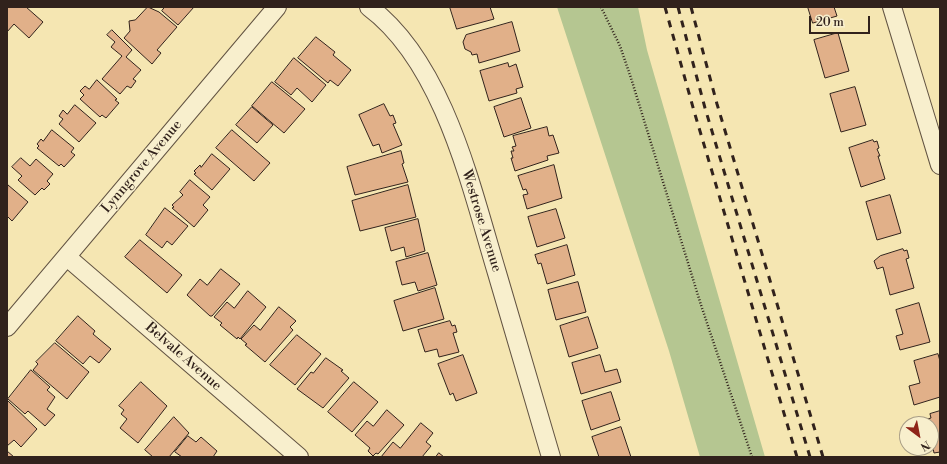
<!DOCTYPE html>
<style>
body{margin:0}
#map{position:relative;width:947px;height:464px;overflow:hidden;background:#f5e6b2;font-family:"Libre Bodoni",serif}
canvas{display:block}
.frame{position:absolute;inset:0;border:8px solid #31221c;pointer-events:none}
.north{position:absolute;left:899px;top:416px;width:40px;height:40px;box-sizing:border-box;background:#f8efcd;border:1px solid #a89d86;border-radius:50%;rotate:148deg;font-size:11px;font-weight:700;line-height:16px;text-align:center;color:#31221c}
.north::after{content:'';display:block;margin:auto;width:14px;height:18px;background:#8f2418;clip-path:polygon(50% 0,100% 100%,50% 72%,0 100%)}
.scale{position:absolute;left:809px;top:16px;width:61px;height:18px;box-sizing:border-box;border:2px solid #31221c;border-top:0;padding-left:5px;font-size:12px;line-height:14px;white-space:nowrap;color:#31221c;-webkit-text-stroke:3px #f8efcd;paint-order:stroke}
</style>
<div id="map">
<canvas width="947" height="464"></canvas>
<div class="frame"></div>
<div class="north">N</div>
<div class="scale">20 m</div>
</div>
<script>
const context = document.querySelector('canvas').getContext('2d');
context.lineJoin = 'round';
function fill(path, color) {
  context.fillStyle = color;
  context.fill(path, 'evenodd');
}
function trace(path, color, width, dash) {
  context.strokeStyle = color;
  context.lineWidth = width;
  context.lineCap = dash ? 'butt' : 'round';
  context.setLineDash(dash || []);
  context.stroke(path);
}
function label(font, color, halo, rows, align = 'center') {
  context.font = font + ' "Libre Bodoni",serif';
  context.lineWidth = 3;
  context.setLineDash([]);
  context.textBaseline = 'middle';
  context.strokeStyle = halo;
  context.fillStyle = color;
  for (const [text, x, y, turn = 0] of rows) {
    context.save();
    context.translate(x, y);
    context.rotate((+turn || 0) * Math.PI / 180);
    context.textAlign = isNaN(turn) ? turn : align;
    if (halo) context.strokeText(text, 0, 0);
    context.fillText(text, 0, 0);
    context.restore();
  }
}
const green = new Path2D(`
 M557,7H638L647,50L765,457H700L669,351Z`);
const building = new Path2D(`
 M7,7H26L43,22L29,38L14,24L7,32Z
 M148,7L159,12L177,27L157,50L161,53L152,64L124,38L130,31L129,21L135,20Z
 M165,7H194L178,25L162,11Z
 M450,7H490L494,19L457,29Z
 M808,7H834L837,16L813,23Z
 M512,22L520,51L479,63L477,54L472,55L471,52L465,49L463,42L466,35Z
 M112,30L132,50L126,57L141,70L133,79L136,81L131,88L127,86L120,94L102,79L122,56L111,47L115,42L107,35Z
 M838,33L849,71L825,78L814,40Z
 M316,37L335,52L333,55L351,70L338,86L330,80L328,83L298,58Z
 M294,58L326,85L312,102L297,88L291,95L275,82Z
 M508,63L509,67L516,64L523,87L516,89L517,93L489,101L480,71Z
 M97,80L117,99L115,100L119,103L106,118L102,115L100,117L80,99L84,95L80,91L85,86L89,89Z
 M272,82L305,109L284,133L252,106Z
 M855,87L866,125L841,132L830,94Z
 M521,98L531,128L504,137L494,107Z
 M384,104L390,116L393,115L396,123L393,124L402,145L382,153L379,144L373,146L359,115Z
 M75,105L96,123L79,142L59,124L63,119L59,116L63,110L67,114Z
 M252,107L273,125L257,143L236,125Z
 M547,127L549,136L553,135L559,153L547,156L548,160L515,171L511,158H513L511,151H514L512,147L516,146L513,136Z
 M52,130L74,148L71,152L75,155L64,167L61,164L59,166L37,148L39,146L37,144L41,139L43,141Z
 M232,130L270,163L254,181L216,148Z
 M873,140L874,142L877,141L879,148L877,149L880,156H878L885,179L861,187L849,148Z
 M401,151L404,163L402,164L408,182L355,195L347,167Z
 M212,154L230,169L212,190L194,174L196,173L194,171L200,165L201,167Z
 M21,158L30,166L36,159L53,174L47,181L50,184L44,190L42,188L35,195L18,180L22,176L12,167Z
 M554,165L562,198L527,209L523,195L528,194L526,189L523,190L518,176Z
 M190,180L210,197L203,205L208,210L194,227L172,208L174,207L172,205L183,195L180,192Z
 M8,185L28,202L12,221L7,216Z
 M408,185L416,217L360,231L352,201Z
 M890,195L901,233L877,240L866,202Z
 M165,208L188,226L172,245L167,241L162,248L146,235Z
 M556,209L565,238L537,247L528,217Z
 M418,219L425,251L406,257L404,247L391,251L385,228Z
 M140,240L182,275L167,293L125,257Z
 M567,245L575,275L547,284L541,263L538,264L535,255Z
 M903,249L904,251L907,250L909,258L906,259L914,288L890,295L883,267L877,269L874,261L880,256Z
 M428,253L437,285L418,291L415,282L402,285L396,262Z
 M221,269L240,284L212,316H210L187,295L200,279L207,285Z
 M578,282L586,312L556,320L548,290Z
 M435,288L444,319L403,331L394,301Z
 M248,291L266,307L240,339L238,337L237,339L220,325L222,323L214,317L227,302L234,308Z
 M919,303L930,342L900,350L896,336L903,334L896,310Z
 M279,307L296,321L290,327L293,330L265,362L245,345L247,344L241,339L254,325L260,330Z
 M78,316L95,331L93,334L111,349L99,363L90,356L83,364L56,341Z
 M588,317L598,348L569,357L560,326Z
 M450,321L452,326L455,325L457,332L453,333L459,352L439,357L437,349L425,352L418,330Z
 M297,335L321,354L295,385L270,365Z
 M55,343L89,372L67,399L33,370L38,364L36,362Z
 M938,354L940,361V397L914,405L909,386L920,383L914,361Z
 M463,355L477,393L456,401L453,393L450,395L438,364Z
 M600,355L605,372L617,369L621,382L581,394L572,363Z
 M326,358L343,370L341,371L349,378L323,408L297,389L311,372L313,373Z
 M31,370L50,387L47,390L55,397L47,409L55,415L45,426L28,411L25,414L8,399Z
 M141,382L167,406L138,443L120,428L127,419L121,414L124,410L119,406Z
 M354,382L378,402L352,432L328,412Z
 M611,392L620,420L591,430L582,401Z
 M7,400L37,429L21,447L14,440L7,446Z
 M387,410L404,425L378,454L376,453L373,456L368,451L370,448L355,435L367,421L373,426Z
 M940,411V452L934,453L931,438L936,436L935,432L931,433V424H925L924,420L931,418L930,414Z
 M174,417L189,433L169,457H153L145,450Z
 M421,423L433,433L426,442L431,446L422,457H381L393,442L400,448Z
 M621,427L631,457H599L592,437Z
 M188,436L196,442L201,437L217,451L213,457H182L175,452Z
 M7,451L14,457H7Z
 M439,453L444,457H436Z`);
const path = new Path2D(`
 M601,7L620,46L631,78L701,305L752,457`);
const street = new Path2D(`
 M369,7C444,63 471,187 497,273C515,335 533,396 551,457
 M892,7L940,165
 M67,257L299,457
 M7,327L277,7`);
const rail = new Path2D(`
 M665,7L694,111L797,457
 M678,7L705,108L810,457
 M691,7L717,104L823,457`);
const streetNames = [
 ["Lynngrove Avenue",142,167,-50],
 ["Westrose Avenue",481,221,73],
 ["Belvale Avenue",183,357,41]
];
fill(green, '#b5c691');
fill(building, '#e1b089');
trace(building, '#31221c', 1);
trace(street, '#625342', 20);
trace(path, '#31221c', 2.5, [1, 2]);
trace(street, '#f8efcd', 18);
trace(rail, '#31221c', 3, [7, 7]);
label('14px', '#31221c', '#f8efcd', streetNames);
</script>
